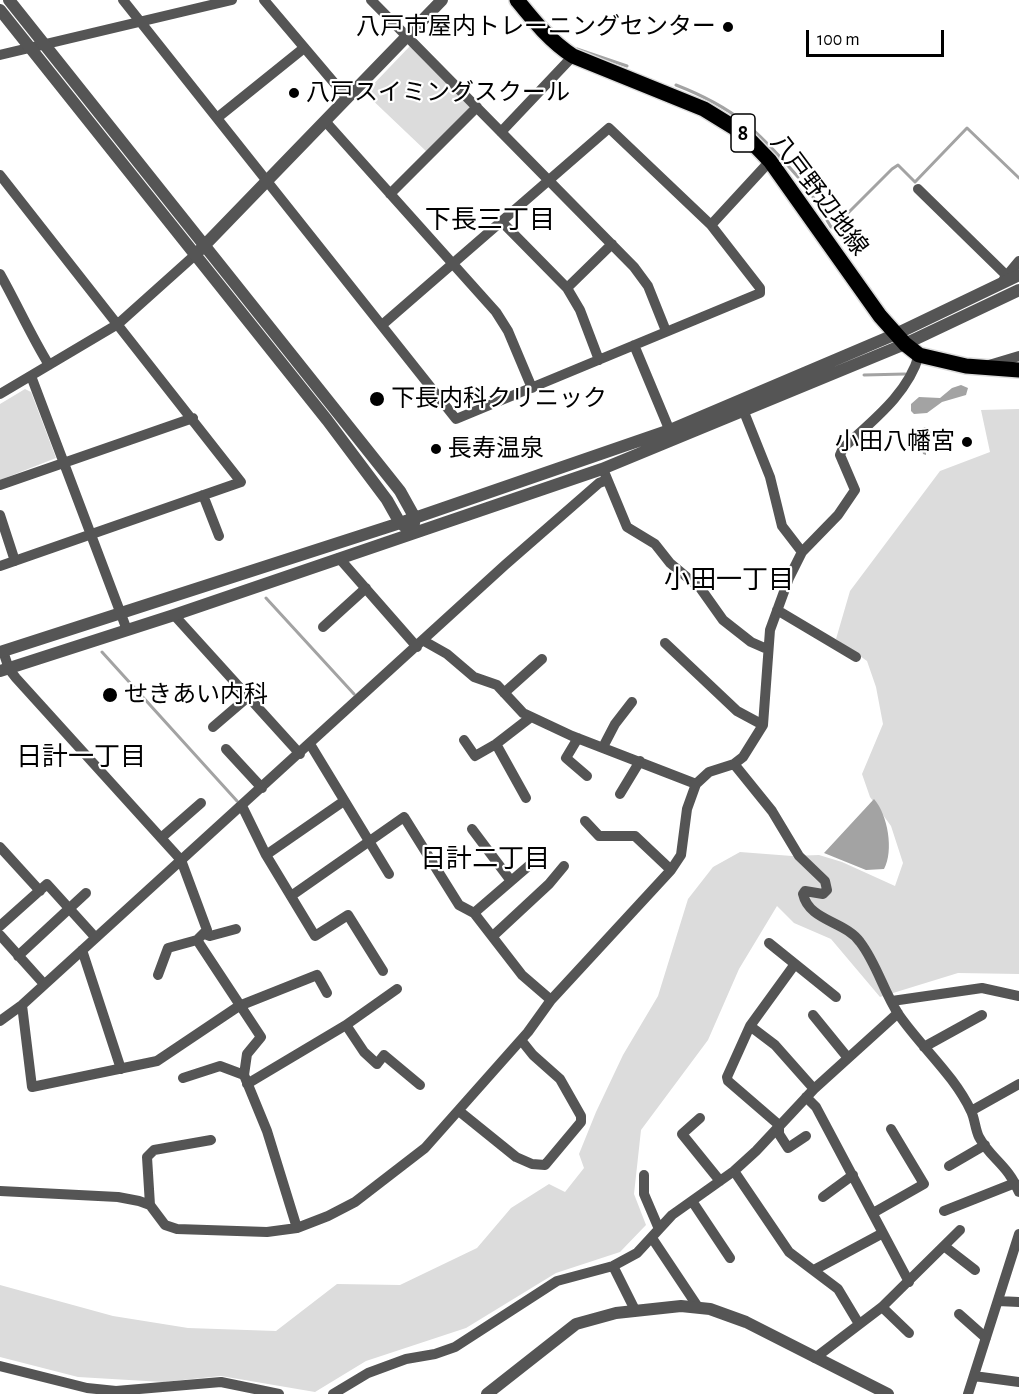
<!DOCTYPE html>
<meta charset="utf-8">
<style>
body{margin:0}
#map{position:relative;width:1019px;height:1394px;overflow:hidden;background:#fff;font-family:"Alegreya Sans",sans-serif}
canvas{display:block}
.scale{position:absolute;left:806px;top:30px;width:138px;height:27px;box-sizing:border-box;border:3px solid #000;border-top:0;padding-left:8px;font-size:18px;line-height:21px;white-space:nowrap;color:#000;-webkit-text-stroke:4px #fff;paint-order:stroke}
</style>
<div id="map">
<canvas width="1019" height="1394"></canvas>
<div class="scale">100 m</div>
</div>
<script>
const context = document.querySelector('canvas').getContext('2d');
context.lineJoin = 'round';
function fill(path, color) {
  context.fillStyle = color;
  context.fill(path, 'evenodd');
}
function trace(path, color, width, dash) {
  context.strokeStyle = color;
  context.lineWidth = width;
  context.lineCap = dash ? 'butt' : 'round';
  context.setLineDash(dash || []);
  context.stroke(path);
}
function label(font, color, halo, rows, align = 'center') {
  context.font = font + ' "Alegreya Sans","Noto Sans JP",sans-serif';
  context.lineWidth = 4.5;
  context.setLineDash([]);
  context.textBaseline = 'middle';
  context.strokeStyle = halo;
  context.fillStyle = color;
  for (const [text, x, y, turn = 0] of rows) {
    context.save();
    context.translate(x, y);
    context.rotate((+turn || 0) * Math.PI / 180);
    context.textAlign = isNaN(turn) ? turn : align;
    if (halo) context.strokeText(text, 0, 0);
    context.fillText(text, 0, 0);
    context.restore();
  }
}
const green = new Path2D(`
 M410,46L471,108L427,152L365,93Z
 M25,389L31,392L56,458L0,480V404Z
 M1019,409V974L958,973L880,997L831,939L794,923L777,906L739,969L708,1040L641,1130L634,1194L646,1225L620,1252L556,1273L466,1328L366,1361L315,1392L221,1376L163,1382L78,1377L0,1357V1285L113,1316L188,1328L276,1331L337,1284L400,1285L477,1248L511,1208L549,1184L565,1192L584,1168L579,1154L596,1112L623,1055L658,996L688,899L713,867L740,852L792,856L819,855L842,862L895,886L903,863L891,826L870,797L862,774L883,724L876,687L867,661L836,639L850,591L940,471L990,452L981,410Z`);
const water = new Path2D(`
 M961,385L968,388L966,395L942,402L927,413L914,414L911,411V404L919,397L940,398L952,388Z
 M924,427L929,428L933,435L926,442V455L923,454L920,439Z
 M874,799C888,815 894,851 884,869L866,870L824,853Z`);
const stream = new Path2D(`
 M577,49L627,66
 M676,85C735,108 757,130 798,177
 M813,197L831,227H834L892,169L898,165L915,182L967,128L1019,178
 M864,375L905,374
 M266,598L354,694
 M102,652L237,801`);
const minor = new Path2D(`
 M123,0L456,419L760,293V288L711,225L609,128L382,325
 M264,0L347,98
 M371,0L634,267L648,286L666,331
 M0,55L232,0
 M217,118L304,48
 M325,121L496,312L508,331L532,388
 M501,132L573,56
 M0,175L241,482L0,566
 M918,189L1006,275
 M390,194L477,107
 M501,221L567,288L580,310L599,360
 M711,225L770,161
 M0,274C17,304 31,336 49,365
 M1004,279L1019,261
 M567,288L612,244
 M634,345L672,436
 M989,365L1019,356
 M31,376L127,630
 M0,394L118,324L195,255
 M744,412L770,477L782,526L802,552
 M605,474L627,527L655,544L670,563L701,589L723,620L751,642L767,649
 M0,485L193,418
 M203,495L219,536
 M0,515L15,561
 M339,558L417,647
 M777,610L856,657
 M174,615L300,754
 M323,627L366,588
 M424,641L447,654L474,677L497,685L523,713L572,736L696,784
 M665,643L737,711L763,725
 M3,651L9,669L16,678L181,860L207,930L197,940L261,1037L247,1054L244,1075L267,1131L297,1228
 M504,693L542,659
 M213,727L248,697
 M578,738L566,758L587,776
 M464,740L475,756L496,744L531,717
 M310,744L389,874
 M496,744L526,798
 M603,747L615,724L632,702
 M226,749L262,788
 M734,764L772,811L799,856L825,881L827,890L823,894L805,891L803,894C809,921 845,921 860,942C877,964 884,993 899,1015C922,1048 954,1075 971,1111C975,1119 975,1129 979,1137C990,1158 1008,1165 1019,1192
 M620,794L640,761
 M242,806L266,855L315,936L348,915L383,971
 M585,821L599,836H635L671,870
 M472,829L511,881
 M161,838L201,803
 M0,847L40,891
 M266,855L344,801
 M291,896L404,817L459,905L474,913L522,975L551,1000
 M474,913L532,863
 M0,926L47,884L95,937
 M205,934L210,936L236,929
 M0,935L44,984
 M493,936L549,884L564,866
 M769,943L836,997
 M82,950L121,1069
 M18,956L86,893
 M795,964L750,1026L775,1045L814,1089
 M158,975L168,948L197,940
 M892,1001L982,988L1019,996
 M22,1005L32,1087L157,1061L239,1006L317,975L327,993
 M813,1015L848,1058
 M0,1021L22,1005L505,565L599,483L607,480
 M346,1025L397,989
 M750,1026L727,1077L728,1081L779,1125V1134L788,1148L806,1136
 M924,1047L982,1015
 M183,1078L220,1066L244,1075
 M247,1084L346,1025L364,1052L377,1064L384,1055L420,1085
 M806,1097L816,1107L909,1282
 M459,1111L516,1157L532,1164L545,1165L581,1122V1116L560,1079L533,1055L521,1040
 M971,1111L1019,1084
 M700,1118L682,1134L720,1181
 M949,1166L985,1145
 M734,1171L789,1252L838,1289L859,1324
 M644,1175V1194L659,1229
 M0,1191L118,1197L139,1201L150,1205L165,1225L177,1229L267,1232L297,1228L328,1216L355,1202L425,1148L528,1032L551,1000L671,870L681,855L687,809L696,784L709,772L734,764L743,757L763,725L770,630L789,578L802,552L838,515L855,490L840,455L843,448C872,421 908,394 919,355
 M823,1197L853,1175
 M692,1201L730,1258
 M150,1205L147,1157L154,1150L211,1140
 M944,1211L1015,1183
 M873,1213L924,1184L891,1129
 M652,1238L698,1307
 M944,1246L975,1270
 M613,1266L635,1310
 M814,1270L883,1233
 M998,1301L1019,1302
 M882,1307L909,1333
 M959,1314L986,1338
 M815,1358L882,1307L960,1230
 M0,1366L87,1388L116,1391L221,1382L279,1394
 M974,1376L1019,1382
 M333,1394L368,1373L406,1359L435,1354L455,1347L557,1281L613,1266L637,1253L672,1215L734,1171L756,1151L814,1089L898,1013
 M968,1394L1019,1234`);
const tertiary = new Path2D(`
 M0,10L327,420L387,500L400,523L412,532L415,518L400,491L9,0
 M200,250L442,0
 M0,652L400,523L670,430L896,334L1019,275
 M0,671L174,615L602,469L905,344L1019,290
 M487,1394L576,1324L616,1313L681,1306L710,1309L746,1322L888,1394`);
const primary = new Path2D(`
 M517,0C534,21 550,41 573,56L704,109L743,133L770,161L880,316L905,344L919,355L966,366L1019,370`);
const markers = [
 [728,27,6,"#000"],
 [294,93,6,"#000"],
 [377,399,8,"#000"],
 [967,442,6,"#000"],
 [436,449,6,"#000"],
 [110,695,8,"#000"]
];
const shields = [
 [743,133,24]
];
const shieldNames = [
 ["8",743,133]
];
const poiNames = [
 ["八戸市屋内トレーニングセンター",716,27,"right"],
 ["八戸スイミングスクール",306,93],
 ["下長内科クリニック",391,399],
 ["小田八幡宮",955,442,"right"],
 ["長寿温泉",448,449],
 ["せきあい内科",124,695]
];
const streetNames = [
 ["八戸野辺地線",819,195,53]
];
const neighbourhoodNames = [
 ["下長三丁目",490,220],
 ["小田一丁目",729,580],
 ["日計一丁目",81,757],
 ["日計二丁目",485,859]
];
fill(green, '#dcdcdc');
fill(water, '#a3a3a3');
trace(stream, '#a3a3a3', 3);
trace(primary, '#dbdbdb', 18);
trace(minor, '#555', 10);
trace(tertiary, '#555', 12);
trace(primary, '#000', 15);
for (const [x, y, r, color] of markers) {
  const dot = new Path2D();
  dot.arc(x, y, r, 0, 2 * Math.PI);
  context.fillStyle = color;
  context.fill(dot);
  trace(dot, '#fff', 2);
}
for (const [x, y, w] of shields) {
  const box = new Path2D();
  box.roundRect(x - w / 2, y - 19, w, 38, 4.5);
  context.fillStyle = '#fff';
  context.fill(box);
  trace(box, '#000', 1.5);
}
label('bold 22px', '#000', null, shieldNames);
label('24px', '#000', '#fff', poiNames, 'left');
label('24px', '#000', '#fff', streetNames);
label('26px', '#000', '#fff', neighbourhoodNames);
</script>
